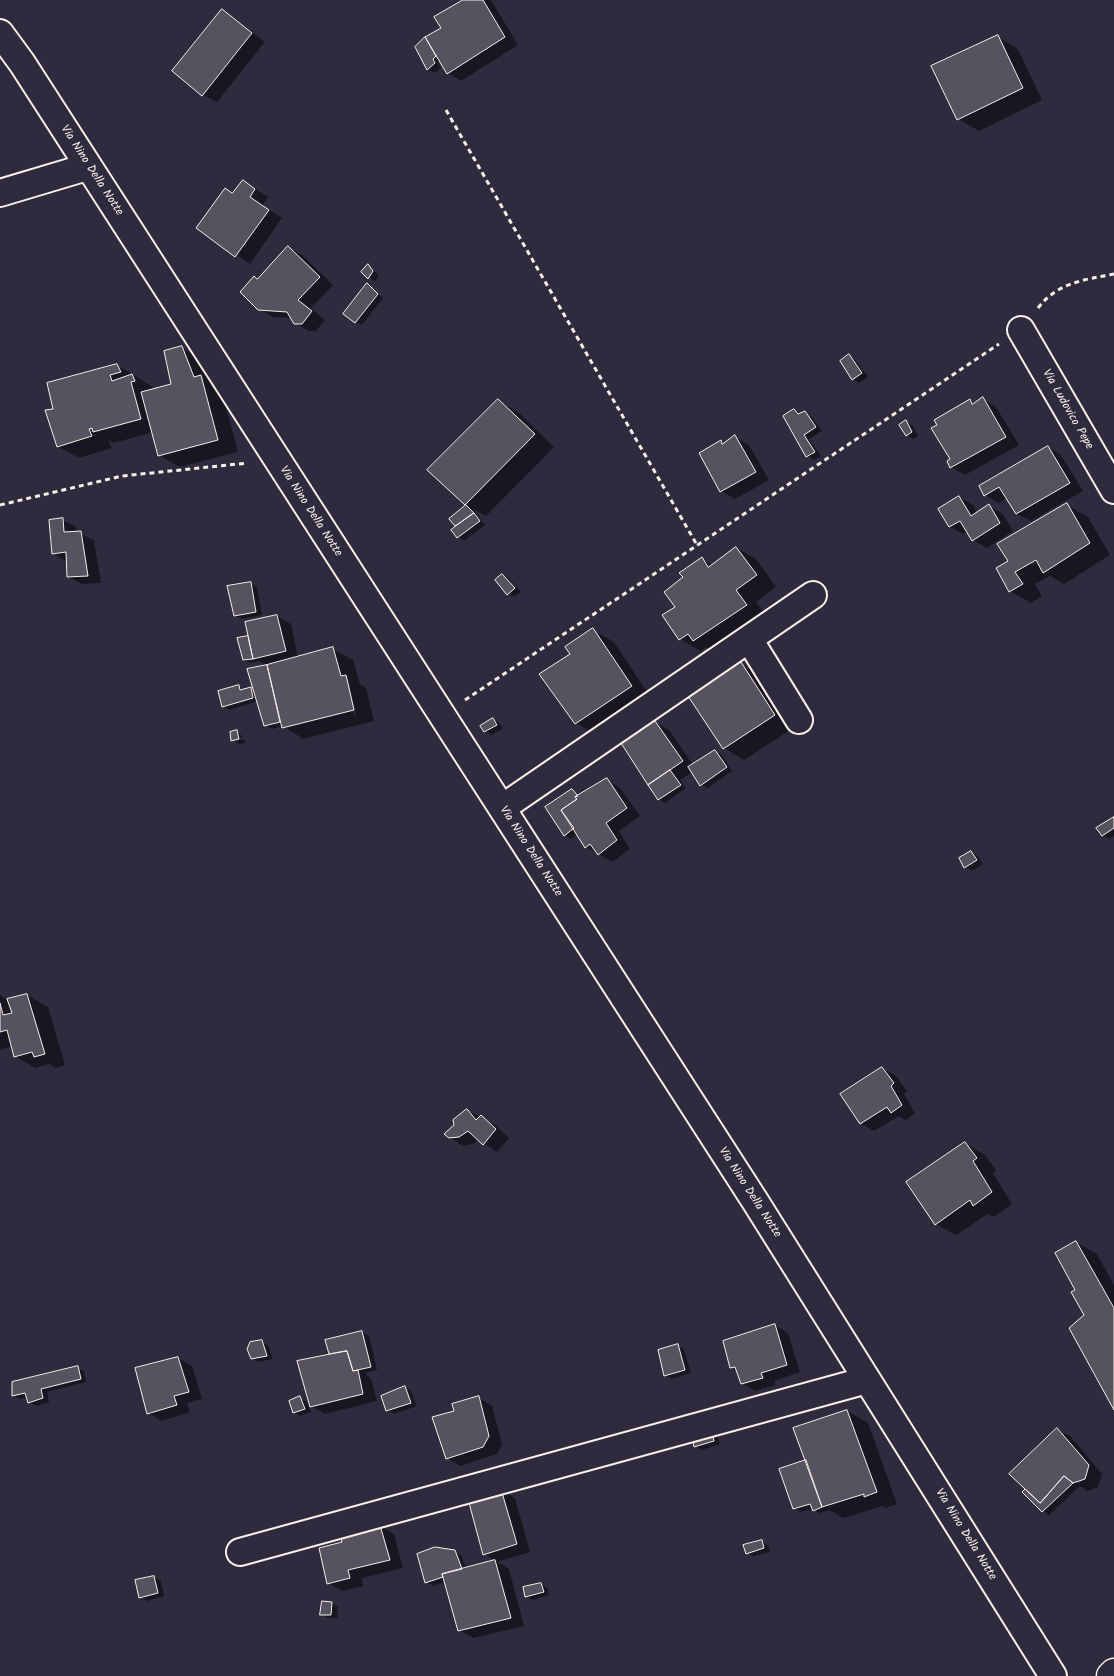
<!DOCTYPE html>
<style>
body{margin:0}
canvas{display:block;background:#2f2a3d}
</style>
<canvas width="1114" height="1676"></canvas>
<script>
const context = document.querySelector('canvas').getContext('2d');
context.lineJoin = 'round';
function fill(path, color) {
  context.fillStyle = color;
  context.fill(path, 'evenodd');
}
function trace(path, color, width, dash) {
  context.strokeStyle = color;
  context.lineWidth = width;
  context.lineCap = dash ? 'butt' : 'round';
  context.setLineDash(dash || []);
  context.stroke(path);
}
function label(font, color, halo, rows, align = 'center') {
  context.font = font + ' Kalam,sans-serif';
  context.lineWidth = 4;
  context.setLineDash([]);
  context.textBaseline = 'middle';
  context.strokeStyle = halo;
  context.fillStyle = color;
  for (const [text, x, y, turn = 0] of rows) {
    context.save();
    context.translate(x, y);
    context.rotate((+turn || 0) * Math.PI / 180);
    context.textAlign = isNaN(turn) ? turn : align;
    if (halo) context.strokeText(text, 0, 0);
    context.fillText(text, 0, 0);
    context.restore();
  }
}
const shadow = new Path2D(`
 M465,0H491L518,45L461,81L448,73L441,61L438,63L441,67L435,73L428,70L416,47L442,29Z
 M223,11L265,42L217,102L203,95L174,71Z
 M998,37L1018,49L1042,100L979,131L958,119Z
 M243,181L268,197L263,206L282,218L250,264L198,228Z
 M288,247L302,255L333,285L311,308L325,320L316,331H309L295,323L292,318L273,317L259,309L255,277L258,279Z
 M368,266L379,275L375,282L363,272Z
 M367,285L383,298L362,325L356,322Z
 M182,348L202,360L212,383L221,389L238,452L180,467L160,456L153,432L114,443L108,440L112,448L79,458L58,447L55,410L117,365L153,387L154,390L173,385ZM84,425L94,430V433L83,427Z
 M849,356L855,360L868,377L859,383L853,379Z
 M983,399L996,407L1019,445L965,475L951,467L952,460L970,401L975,404Z
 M498,401L518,412L554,447L486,516L472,508L485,525L464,541L458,537L457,526L451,519L467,505L465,504Z
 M794,410L811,416L822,431L809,439L821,456L814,460L807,456Z
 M906,422L913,426L918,436L914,439L907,436L901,426Z
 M735,437L749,445L769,480L735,499L721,491V442L724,444Z
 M1048,447L1061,455L1083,491L1031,521L1017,514L1007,498L999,503L985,495Z
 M959,497L973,505L977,513L989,506L1003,514L1013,531L987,548L973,540L968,532L963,534L950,527Z
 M1067,505L1088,517L1110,555L1064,584L1050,576L1035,584L1042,596L1031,603L1010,591L997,568L1010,561Z
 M63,520L76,527L77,532L94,540L101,583L82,584L68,577L67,562L53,553Z
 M737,548L757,560L776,587L756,602L767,617L715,652L706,647L701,651L680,639L676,608L685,578L702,559L712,565Z
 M503,575L509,579L521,592L514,597L508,594Z
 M250,583L257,587L262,615L242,619L235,616Z
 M277,616L291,624L298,658L333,649L353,660L360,684L366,688L374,721L303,739L283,726L272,729L265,725L258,701L229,710L223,706L239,687L245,690L253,687L248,670L268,666L259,661L250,663L244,660L248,637L250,638ZM346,679H348L356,716H354Z
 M593,630L614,642L651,698L596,735L576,723L572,655Z
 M741,664L762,676L795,727L744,760L724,748Z
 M493,719L499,723L503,729L491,735L485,732Z
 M655,722L669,730L693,765L715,752L722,755L732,771L708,788L701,785L692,772L680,780L686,788L665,803L658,799L623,744Z
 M236,731L243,737L236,739V741L244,739L245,743L239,744L233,740Z
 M607,780L620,788L640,816L619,831L630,849L612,862L586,847L577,834L571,839L565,835L572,791L579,795Z
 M1114,818V836L1109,839L1102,835Z
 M971,852L978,856L983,864L972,871L965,867Z
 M0,995L8,1000L27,995L48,1007L65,1065L56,1068L49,1064L35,1068L15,1056L12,1046L0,1050Z
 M882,1068L896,1076L907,1091L904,1094L915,1113L906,1120L899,1116L874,1131L860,1123Z
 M467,1110L495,1125L509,1138L497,1152L479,1140L473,1144L463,1146L449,1137L455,1125Z
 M965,1143L985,1155L996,1170L993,1173L1012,1204L994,1217L988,1214L956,1235L936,1224Z
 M1076,1242L1097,1254L1114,1285V1407L1086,1315Z
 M775,1325L788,1333L800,1372L774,1381L776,1385L755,1391L742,1383L738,1371L731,1367Z
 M362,1332L369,1336L377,1370L365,1373L371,1379L377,1401L325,1414L311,1406L332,1355L330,1354Z
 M261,1341L268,1345L273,1359L258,1362L252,1358Z
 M678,1346L684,1350L691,1373L672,1379L665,1375Z
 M178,1358L192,1366L202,1399L187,1403L190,1412L162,1421L148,1413Z
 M78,1368L84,1371L86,1382L47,1392L49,1402L36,1406L29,1402L28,1397L20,1399L13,1395Z
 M405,1387L411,1391L417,1406L394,1414L387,1410Z
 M300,1398L307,1402L311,1412L300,1416L294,1412Z
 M479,1398L492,1406L502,1444L497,1454L460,1466L447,1458L455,1412Z
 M847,1411L868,1423L897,1504L886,1508L883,1506L844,1518L829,1510L820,1513L813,1509L800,1512L794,1508L807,1461Z
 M1057,1429L1071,1437L1102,1474L1098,1487L1088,1491L1080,1486L1049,1515L1024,1492Z
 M711,1433L718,1437L720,1444L702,1450L695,1446Z
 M501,1490L515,1498L530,1552L497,1562L509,1569L524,1626L473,1638L459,1630L446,1582L433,1586L427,1582L454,1551L461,1555L466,1569L496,1561L484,1554Z
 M380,1526L394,1534L403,1568L362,1578L363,1586L342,1591L328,1583L343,1543Z
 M762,1542L768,1545L770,1552L754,1556L747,1553Z
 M154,1577L161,1581L164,1596L147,1601L140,1597Z
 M541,1584L547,1588L549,1595L533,1600L526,1596Z
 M332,1603L338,1607L337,1618H327L321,1614Z`);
const building = new Path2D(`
 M463,0H483L505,37L447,74L425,37L441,28L434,17Z
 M222,9L252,33L202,96L172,71Z
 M998,35L1023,88L957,120L931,66Z
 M425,37L436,56L433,59L435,63L427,70L415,47Z
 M243,180L255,189L250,197L269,210L235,257L196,228L225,188L232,193Z
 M288,246L320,277L298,300L312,311L302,324H294L287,312L258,310L240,292L254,276L257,279Z
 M368,264L373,271L368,279L361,272Z
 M367,283L378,294L355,323L343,314Z
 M182,346L194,377L201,375L218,440L158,456L141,392L171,384L164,351Z
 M849,354L862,373L852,380L840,361Z
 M117,364L121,372L110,375L112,381L132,374L135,381L131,382L141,419L93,432L92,428L89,429L92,436L57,447L45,410L53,409L47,383Z
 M983,397L1006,437L950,468L947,461L950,459L931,428L937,425L934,420L970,399L972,404Z
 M498,399L535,434L465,505L427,470Z
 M794,409L798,414L805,411L816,427L804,435L815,452L806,457L783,416Z
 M906,420L912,432L906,436L899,425Z
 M735,435L756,472L720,492L699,453L721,440L722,444Z
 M1048,446L1070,483L1016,514L999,487L984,496L979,486Z
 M959,496L971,516L989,504L1000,523L972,541L960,521L949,527L938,509Z
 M1067,503L1090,543L1043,573L1036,560L1015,572L1023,584L1009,592L996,568L1008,561L997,544Z
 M466,505L474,513L455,526L449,519Z
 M474,513L480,521L457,538L451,530Z
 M63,518L64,532L81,531L88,576L67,577L66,552L52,554L49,520Z
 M736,547L757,575L736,590L747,605L693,641L688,634L679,640L662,615L675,607L664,592L683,577L679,573L702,557L708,567Z
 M502,574L515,588L507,595L495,580Z
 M251,582L256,612L234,616L227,586Z
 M277,615L286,651L253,659L245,622Z
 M593,628L632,686L575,724L539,674L570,654L565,647Z
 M248,636L253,659L243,660L237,638Z
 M333,647L341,676L346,675L354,710L282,728L267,665Z
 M741,662L775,715L723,749L688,696Z
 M267,665L280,722L264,726L247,669Z
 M239,685L240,690L251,687L253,698L222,707L218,691Z
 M493,718L497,725L484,732L480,726Z
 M655,721L683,761L648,785L621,743Z
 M237,730L239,739L231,741L230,732Z
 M715,750L727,767L700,786L688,767Z
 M670,770L681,785L658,800L648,785Z
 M607,778L627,808L606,823L617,840L598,855L590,844L585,848L561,810L577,799L575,797Z
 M572,789L578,796L575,797L577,799L561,810L574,828L564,836L545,807Z
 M1114,817V828L1102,836L1096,828Z
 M971,851L977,860L964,868L959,858Z
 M27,994L45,1054L34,1057L32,1052L14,1057L7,1030L0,1032V1003L3,1015L12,1013L7,999Z
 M882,1067L894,1083L891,1086L902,1105L891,1113L887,1107L860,1124L840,1094Z
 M467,1109L476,1120L481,1115L496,1129L483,1145L468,1131L459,1137L449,1138L444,1134L454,1125L453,1120Z
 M965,1142L977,1158L973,1161L992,1192L973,1206L970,1200L935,1225L906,1182Z
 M1076,1241L1114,1308V1410L1069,1328L1084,1315L1071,1292L1075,1290L1055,1253Z
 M775,1324L787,1365L761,1373L763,1378L741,1384L735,1367L730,1368L723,1341Z
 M362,1331L371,1367L353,1371L347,1351L329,1354L325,1340Z
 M262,1340L267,1356L251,1359L247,1349L250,1342Z
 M678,1344L685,1370L664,1376L658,1350Z
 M347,1351L353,1371L358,1370L363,1394L310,1407L297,1361Z
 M178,1357L189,1392L174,1396L177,1405L147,1414L135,1368Z
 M78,1366L81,1379L41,1389L43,1398L28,1403L25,1393L12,1396V1382Z
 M405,1386L411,1403L386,1411L381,1396Z
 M300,1396L305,1409L293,1413L289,1401Z
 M479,1396L489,1436L483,1447L446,1459L432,1417L454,1411L452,1404Z
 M847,1410L877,1492L864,1497V1494L822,1507L793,1428Z
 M1057,1428L1089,1465L1085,1479L1073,1483L1064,1476L1040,1503L1009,1474Z
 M712,1432L714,1441L694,1447L692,1437Z
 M806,1460L822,1507L813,1511L810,1504L793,1509L779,1469Z
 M1064,1476L1073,1483L1042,1512L1022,1492L1025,1489L1040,1503Z
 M501,1489L517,1544L483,1555L468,1499Z
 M380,1525L390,1560L348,1570L350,1578L327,1584L319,1548L342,1542L338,1528Z
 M762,1540L764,1548L746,1554L743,1545Z
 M435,1547L455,1550L462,1569L442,1574L443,1577L425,1583L417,1554Z
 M495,1560L511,1618L458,1631L442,1574Z
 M154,1576L158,1593L139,1598L135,1580Z
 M541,1583L544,1592L525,1597L523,1587Z
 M322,1601L332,1602L331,1615H320Z`);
const path = new Path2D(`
 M446,110L697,545
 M1038,308C1058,282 1084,280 1114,274
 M0,505L122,476L248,463
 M465,700L999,344`);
const minor = new Path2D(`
 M0,33L22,63L755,1201L1053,1676
 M0,193L87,167
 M1021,330L1114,490
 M749,639L799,720
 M502,808L813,595
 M240,1552L867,1380`);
const secondary = new Path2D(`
 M1111,1676L1114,1673`);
const streetNames = [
 ["Via Nino Della Notte",91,171,57],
 ["Via Ludovico Pepe",1067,410,60],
 ["Via Nino Della Notte",310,512,57],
 ["Via Nino Della Notte",530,852,57],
 ["Via Nino Della Notte",749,1193,57],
 ["Via Nino Della Notte",965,1535,58]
];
fill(shadow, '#0007');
fill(building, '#56525f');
trace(building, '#f4f1e8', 1);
trace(minor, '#f4f1e8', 30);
trace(secondary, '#f4f1e8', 31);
trace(path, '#f4f1e8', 3, [5, 4]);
trace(minor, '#2f2a3d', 26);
trace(secondary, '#2f2a3d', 28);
label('12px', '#f4f1e8', '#2f2a3d', streetNames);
</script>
